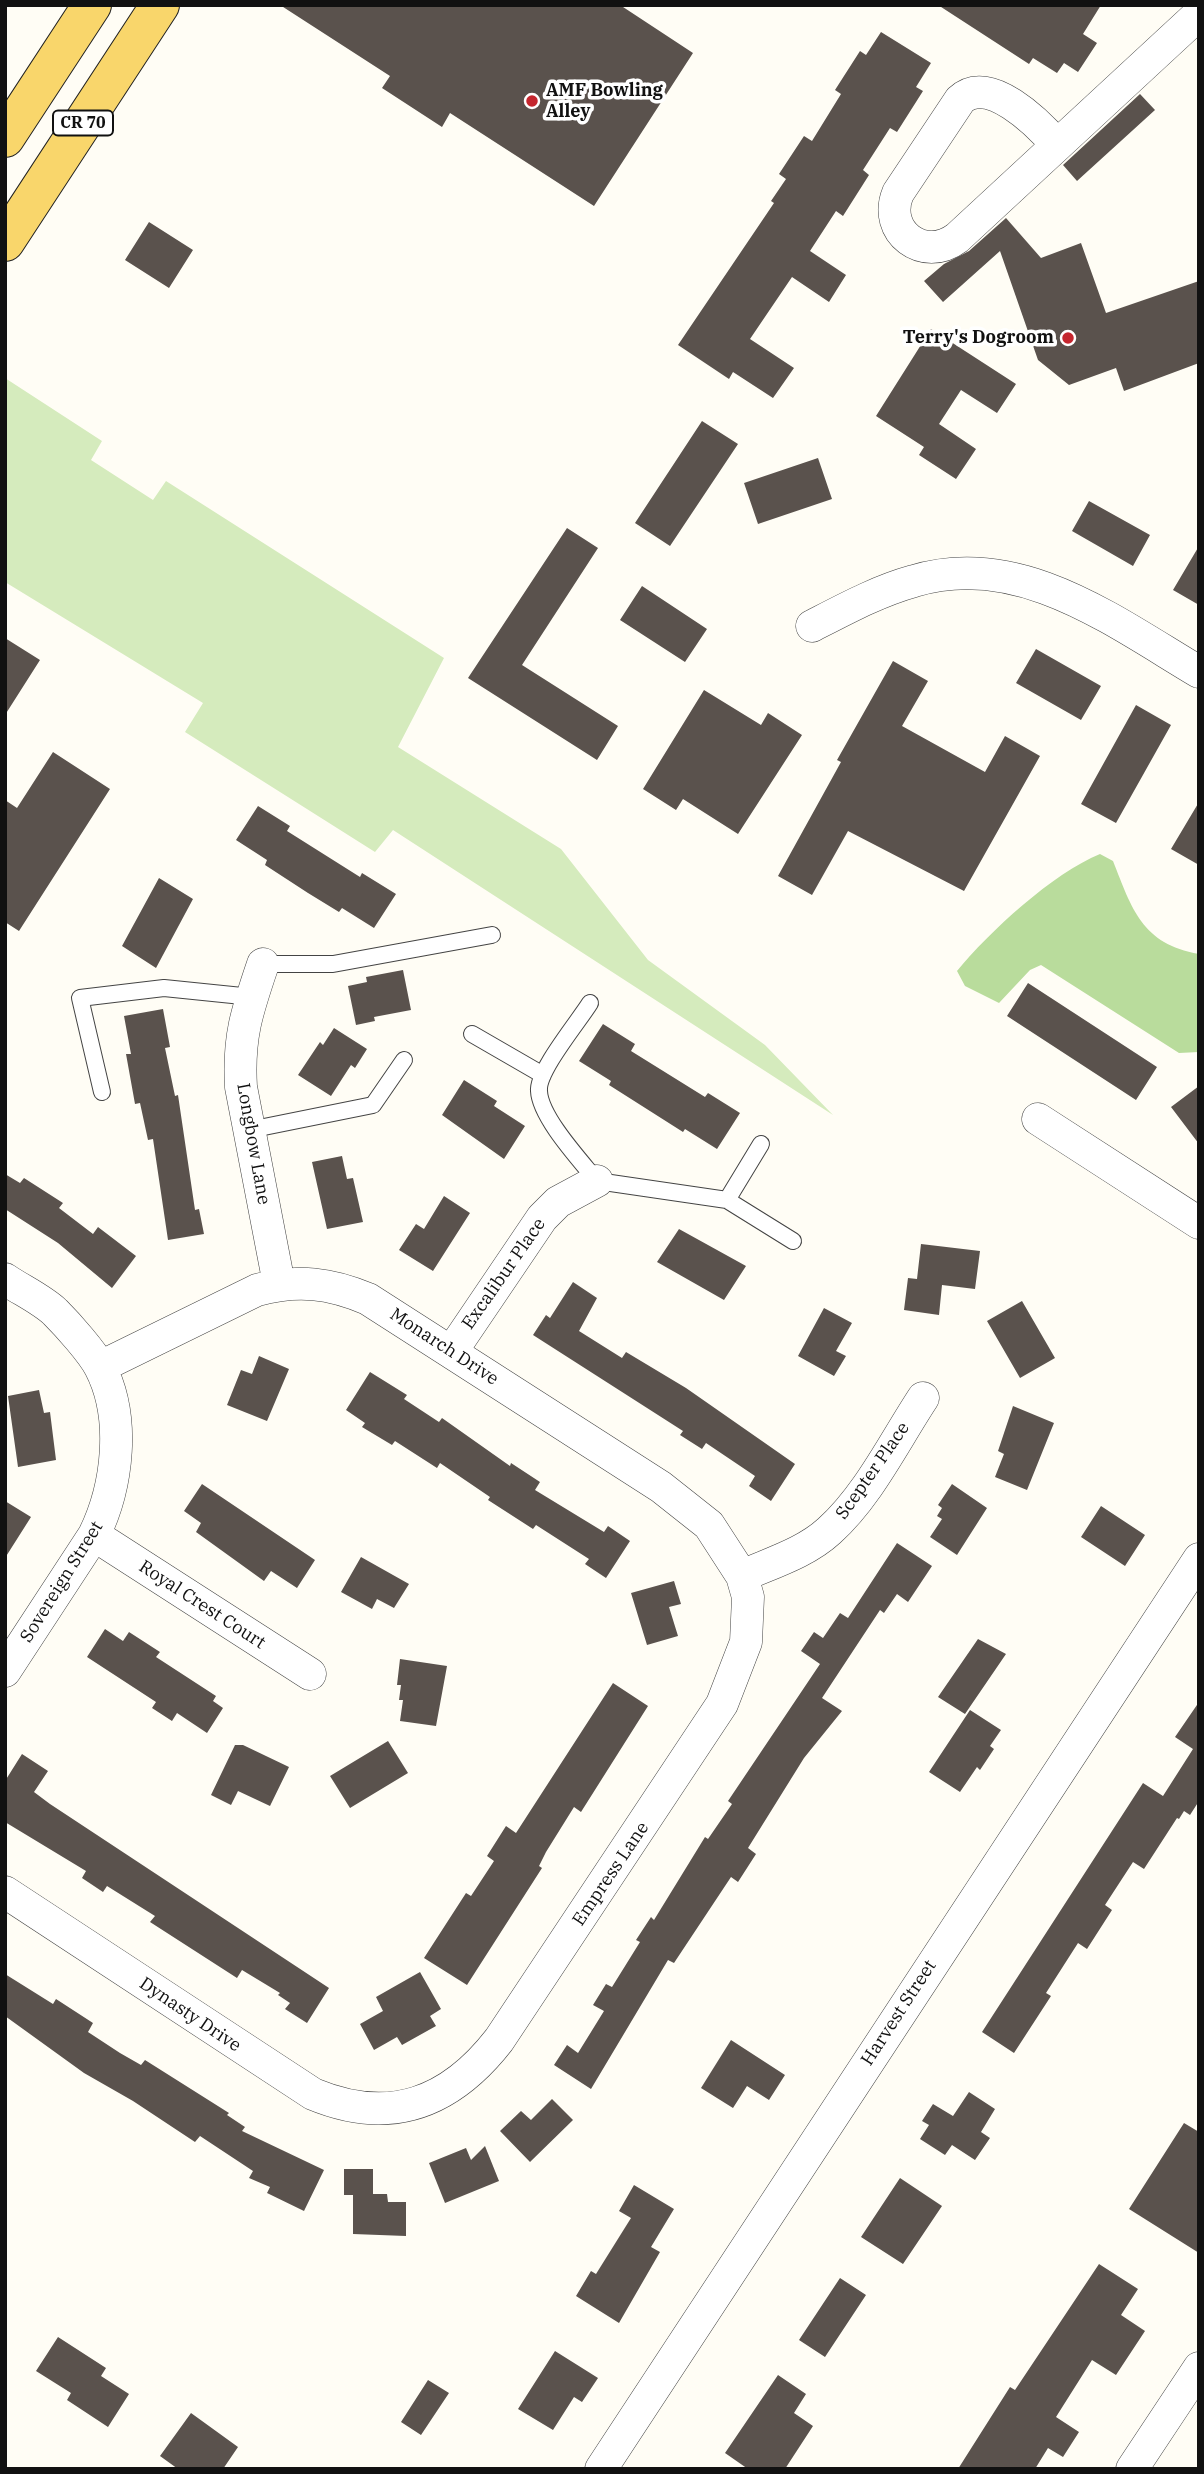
<!DOCTYPE html>
<style>
body{margin:0}
#map{position:relative;width:1204px;height:2474px;overflow:hidden;background:#fffdf5;font-family:"IBM Plex Serif",serif}
canvas{display:block}
.frame{position:absolute;inset:0;border:7px solid #111;pointer-events:none}
</style>
<div id="map">
<canvas width="1204" height="2474"></canvas>
<div class="frame"></div>
</div>
<script>
const context = document.querySelector('canvas').getContext('2d');
context.lineJoin = 'round';
function fill(path, color) {
  context.fillStyle = color;
  context.fill(path, 'evenodd');
}
function trace(path, color, width, dash) {
  context.strokeStyle = color;
  context.lineWidth = width;
  context.lineCap = dash ? 'butt' : 'round';
  context.setLineDash(dash || []);
  context.stroke(path);
}
function label(font, color, halo, rows, align = 'center') {
  context.font = font + ' "IBM Plex Serif",serif';
  context.lineWidth = 7;
  context.setLineDash([]);
  context.textBaseline = 'middle';
  context.strokeStyle = halo;
  context.fillStyle = color;
  for (const [text, x, y, turn = 0] of rows) {
    context.save();
    context.translate(x, y);
    context.rotate((+turn || 0) * Math.PI / 180);
    context.textAlign = isNaN(turn) ? turn : align;
    if (halo) context.strokeText(text, 0, 0);
    context.fillText(text, 0, 0);
    context.restore();
  }
}
const green = new Path2D(`
 M5,378L102,441L91,460L153,500L166,481L444,658L398,747L561,849L648,960L765,1045L833,1115L393,830L375,852L185,732L203,703L5,582Z`);
const forest = new Path2D(`
 M1100,854L1113,861C1132,909 1142,944 1199,954V1052L1179,1053L1041,965L1030,970L999,1003L965,986L957,971C989,932 1053,873 1100,854Z`);
const building = new Path2D(`
 M280,5H620L693,53L594,206L450,113L442,127L382,88L390,76Z
 M938,5H1101L1083,34L1097,43L1078,72L1064,63L1057,73L1033,58L1029,64Z
 M881,32L931,63L916,87L923,91L897,132L890,128L863,170L869,175L843,216L836,211L810,251L846,275L829,302L792,277L750,339L794,368L773,398L733,372L729,379L678,345L774,203L771,201L786,179L779,174L804,136L812,141L841,94L835,90L860,51L866,55Z
 M1140,94L1155,110L1077,181L1063,165Z
 M1006,218L1041,258L1081,243L1106,313L1199,281V363L1124,391L1116,368L1069,385L1038,360L1000,251L943,302L924,281L944,264L969,251Z
 M149,222L193,250L169,288L125,260Z
 M931,329L1016,384L997,413L961,390L939,424L976,449L956,479L919,455L924,447L876,416Z
 M702,421L738,444L670,546L635,523Z
 M818,458L832,499L758,524L744,483Z
 M1089,501L1150,535L1133,566L1072,531Z
 M567,528L598,548L522,665L618,726L597,760L468,678Z
 M1199,546V605L1173,590Z
 M642,586L707,629L685,662L620,620Z
 M5,638L40,660L5,715Z
 M1036,649L1101,686L1081,720L1016,683Z
 M893,661L928,681L902,726L985,772L1005,736L1040,756L964,891L848,831L812,895L778,876L841,762L837,760Z
 M704,690L761,725L768,713L802,735L738,834L683,799L676,810L643,789Z
 M1136,705L1171,725L1116,823L1081,804Z
 M53,752L110,789L19,931L5,922V800L17,808Z
 M1199,802V865L1171,849Z
 M258,806L290,826L287,831L360,877L362,873L396,894L374,928L342,908L339,912L308,893L265,865L267,860L236,840Z
 M159,878L193,899L156,968L122,946Z
 M403,970L411,1010L374,1017L375,1021L356,1025L348,986L367,982L366,977Z
 M1028,983L1157,1067L1136,1100L1007,1016Z
 M163,1009L170,1047L165,1048L175,1096L178,1095L195,1210L199,1209L204,1234L168,1240L153,1139L148,1140L140,1103L135,1104L126,1054H131L124,1016Z
 M603,1024L635,1044L631,1051L705,1097L708,1093L740,1113L717,1149L685,1129L683,1132L609,1085L611,1081L579,1061Z
 M334,1028L367,1049L355,1068L351,1065L331,1096L298,1075L320,1042L323,1045Z
 M464,1080L497,1101L494,1106L525,1126L504,1159L442,1115Z
 M1199,1086V1144L1171,1107Z
 M342,1156L347,1179L353,1178L363,1222L327,1229L312,1162Z
 M5,1174L20,1183L24,1178L63,1203L59,1208L93,1234L98,1227L136,1256L112,1288L58,1243L5,1209Z
 M444,1196L470,1213L433,1271L399,1250L416,1224L424,1229Z
 M679,1229L746,1266L724,1300L657,1262Z
 M921,1244L980,1251L975,1289L942,1285L939,1315L904,1310L908,1278L917,1279Z
 M573,1282L597,1298L579,1331L622,1358L626,1352L686,1388L795,1464L771,1501L749,1486L755,1476L706,1443L702,1449L680,1435L683,1431L533,1335L546,1315L550,1318Z
 M1022,1301L1055,1358L1020,1378L987,1321Z
 M824,1308L852,1323L836,1351L846,1356L834,1376L798,1356Z
 M259,1356L289,1369L267,1421L227,1405L241,1370L252,1374Z
 M370,1372L407,1395L404,1399L439,1422L442,1418L510,1466L511,1463L540,1482L535,1490L604,1532L608,1526L630,1541L606,1578L585,1564L589,1559L536,1525L533,1529L488,1500L490,1497L440,1463L437,1468L395,1441L392,1445L362,1427L365,1423L346,1410Z
 M39,1390L44,1413L50,1412L56,1460L18,1467L8,1396Z
 M1013,1406L1054,1423L1027,1490L995,1477L1004,1454L998,1451Z
 M202,1484L315,1560L297,1588L271,1571L264,1581L196,1532L201,1523L184,1511Z
 M952,1484L987,1508L957,1555L930,1537L942,1519L937,1516L942,1508L938,1505Z
 M5,1501L31,1517L5,1558Z
 M1101,1506L1145,1535L1125,1566L1081,1537Z
 M897,1543L932,1566L908,1602L897,1594L884,1613L880,1610L822,1698L842,1711L804,1758L748,1848L756,1854L738,1882L731,1877L674,1963L668,1960L591,2089L554,2065L567,2045L578,2053L604,2011L593,2005L606,1984L612,1987L640,1942L636,1940L651,1917L654,1920L705,1837L708,1839L732,1804L728,1801L820,1664L801,1651L814,1632L823,1638L840,1613L848,1618Z
 M361,1557L409,1584L394,1608L377,1599L372,1609L341,1592Z
 M674,1581L681,1604L669,1607L678,1636L647,1645L631,1593Z
 M105,1629L123,1641L129,1632L160,1652L156,1657L216,1696L213,1701L223,1708L207,1733L177,1713L172,1721L152,1708L156,1702L87,1657Z
 M978,1639L1006,1654L965,1714L938,1697Z
 M400,1659L447,1666L436,1726L400,1721L403,1700H399L401,1685H397Z
 M613,1683L648,1706L581,1812L574,1807L546,1852L539,1866L542,1868L467,1985L424,1958L466,1893L471,1896L494,1861L487,1856L506,1826L516,1833Z
 M1199,1702V1801L1190,1815L1184,1811L1179,1819L1177,1818L1144,1869L1133,1862L1105,1905L1112,1910L1087,1949L1078,1943L1046,1993L1051,1996L1014,2053L982,2032L1143,1783L1163,1796L1193,1749L1175,1737Z
 M970,1710L1001,1730L990,1746L994,1749L980,1770L977,1767L960,1792L929,1772Z
 M388,1741L408,1773L350,1808L330,1776Z
 M235,1745H243L289,1767L270,1806L238,1791L231,1805L211,1795Z
 M22,1754L48,1771L34,1792L50,1804L329,1988L307,2023L285,2009L290,2003L278,1995L280,1993L242,1970L237,1978L150,1922L155,1916L107,1886L103,1892L82,1878L86,1871L5,1822V1781Z
 M420,1972L441,2009L430,2016L436,2026L402,2045L397,2037L374,2050L360,2024L383,2011L376,1997Z
 M5,1974L53,2004L56,1999L93,2023L88,2032L120,2053L141,2065L145,2060L229,2113L227,2115L245,2127L242,2131L324,2170L304,2211L267,2193L270,2187L249,2178L253,2171L200,2136L195,2142L133,2101L84,2073L5,2016Z
 M731,2040L785,2075L769,2100L747,2086L733,2108L701,2088Z
 M969,2092L995,2109L981,2132L990,2138L975,2160L952,2145L945,2155L920,2139L929,2125L922,2121L933,2104L953,2116Z
 M552,2099L573,2120L530,2162L500,2131L521,2111L531,2120Z
 M1184,2123L1199,2132V2253L1129,2209Z
 M485,2146L499,2181L445,2203L429,2163L466,2148L471,2160Z
 M344,2169H373V2194H387L388,2202H406V2236L353,2234V2195H344Z
 M900,2178L942,2206L903,2264L861,2237Z
 M634,2185L674,2209L651,2247L660,2252L619,2323L576,2296L591,2271L596,2274L631,2218L619,2211Z
 M1099,2264L1138,2289L1121,2315L1145,2331L1116,2375L1092,2360L1056,2417L1079,2432L1063,2457L1048,2448L1035,2469H958L1010,2387L1015,2390Z
 M840,2278L866,2295L825,2357L799,2340Z
 M58,2337L106,2368L101,2376L129,2394L108,2427L67,2400L71,2393L36,2371Z
 M555,2351L598,2378L582,2402L574,2397L553,2430L518,2409Z
 M778,2375L806,2394L794,2413L813,2426L785,2469H748L725,2453Z
 M428,2380L449,2393L421,2435L401,2422Z
 M191,2413L238,2447L223,2469H178L160,2456Z`);
const lane = new Path2D(`
 M263,964H333L492,935
 M590,1003C579,1021 537,1071 539,1091C540,1117 580,1160 597,1181L727,1200L793,1241
 M472,1034L543,1075
 M102,1092L80,998L164,988L252,997
 M249,1130L373,1105L404,1060
 M727,1200L761,1144`);
const street = new Path2D(`
 M1057,145C1038,123 988,73 960,100L898,193C882,232 924,263 957,238L1199,14
 M812,626C845,609 878,591 914,581C1019,549 1113,621 1199,672
 M263,964C247,1011 238,1037 241,1087L279,1284
 M1038,1119L1199,1223
 M5,1279C21,1290 41,1299 55,1312C68,1325 92,1352 100,1367C126,1417 118,1486 94,1535L5,1671
 M452,1351L542,1218L558,1202L597,1181
 M94,1535L310,1674
 M742,1576C771,1563 805,1553 829,1531C868,1496 894,1442 923,1398
 M5,1892L313,2094C390,2126 450,2103 499,2040L722,1704L746,1642L748,1597L742,1576L709,1525L661,1487L368,1299C330,1283 298,1279 257,1290L100,1367
 M601,2469L1199,1559
 M1132,2469L1199,2368`);
const primary = new Path2D(`
 M5,138L92,5
 M5,242L160,5`);
const markers = [
 [532,101,7,"#c4262e"],
 [1068,338,7,"#c4262e"]
];
const shields = [
 [83,123,60]
];
const shieldNames = [
 ["CR 70",83,123]
];
const poiNames = [
 ["AMF Bowling",546,91],
 ["Alley",546,112],
 ["Terry's Dogroom",1054,338,"right"]
];
const streetNames = [
 ["Longbow Lane",253,1144,80],
 ["Excalibur Place",504,1274,-55],
 ["Monarch Drive",444,1347,33],
 ["Scepter Place",873,1471,-55],
 ["Sovereign Street",62,1582,-58],
 ["Royal Crest Court",202,1605,33],
 ["Empress Lane",611,1874,-56],
 ["Harvest Street",899,2013,-57],
 ["Dynasty Drive",190,2015,34]
];
fill(green, '#d5ebbd');
fill(forest, '#b9dc9c');
fill(building, '#5a524d');
trace(lane, '#444', 18);
trace(street, '#444', 33);
trace(primary, '#222', 40);
trace(lane, '#fff', 16);
trace(street, '#fff', 32);
trace(primary, '#f9d66b', 38);
for (const [x, y, r, color] of markers) {
  const dot = new Path2D();
  dot.arc(x, y, r, 0, 2 * Math.PI);
  context.fillStyle = color;
  context.fill(dot);
  trace(dot, '#fff', 2.5);
}
for (const [x, y, w] of shields) {
  const box = new Path2D();
  box.roundRect(x - w / 2, y - 12.5, w, 25, 5);
  context.fillStyle = '#fff';
  context.fill(box);
  trace(box, '#111', 2);
}
label('bold 16px', '#111', null, shieldNames);
label('bold 18px', '#111', '#fff', poiNames, 'left');
label('18px', '#111', '#fff', streetNames);
</script>
